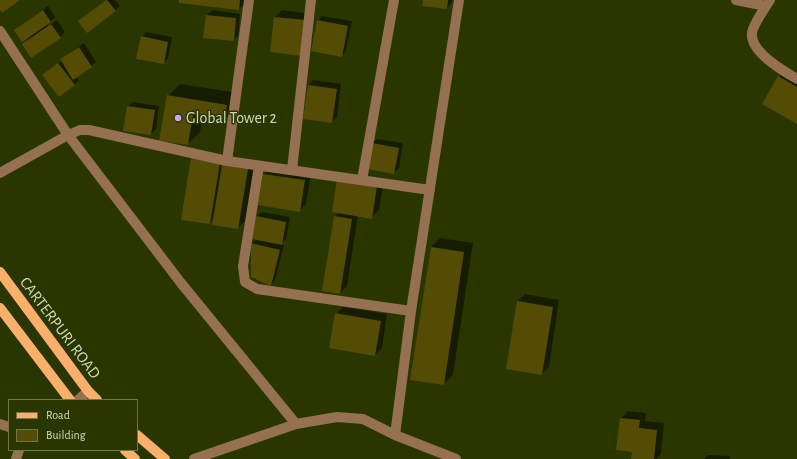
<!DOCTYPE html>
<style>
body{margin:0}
#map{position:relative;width:797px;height:459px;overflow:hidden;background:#2a3600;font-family:"Alegreya Sans",sans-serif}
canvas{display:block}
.legend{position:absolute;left:8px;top:399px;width:130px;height:52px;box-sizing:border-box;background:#2a3600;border:1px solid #6c784a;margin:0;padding:5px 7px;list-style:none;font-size:12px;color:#cfdab8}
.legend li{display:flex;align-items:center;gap:8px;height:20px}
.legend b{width:20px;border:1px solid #6c784a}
</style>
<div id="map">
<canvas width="797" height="459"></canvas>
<ul class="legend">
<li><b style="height:5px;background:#faaf6b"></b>Road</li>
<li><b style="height:11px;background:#544c05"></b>Building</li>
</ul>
</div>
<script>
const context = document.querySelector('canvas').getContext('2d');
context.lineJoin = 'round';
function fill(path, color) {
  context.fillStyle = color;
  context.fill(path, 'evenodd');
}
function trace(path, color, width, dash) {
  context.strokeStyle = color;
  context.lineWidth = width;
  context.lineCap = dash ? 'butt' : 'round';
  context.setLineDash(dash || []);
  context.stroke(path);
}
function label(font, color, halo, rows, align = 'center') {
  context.font = font + ' "Alegreya Sans",sans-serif';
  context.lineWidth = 3;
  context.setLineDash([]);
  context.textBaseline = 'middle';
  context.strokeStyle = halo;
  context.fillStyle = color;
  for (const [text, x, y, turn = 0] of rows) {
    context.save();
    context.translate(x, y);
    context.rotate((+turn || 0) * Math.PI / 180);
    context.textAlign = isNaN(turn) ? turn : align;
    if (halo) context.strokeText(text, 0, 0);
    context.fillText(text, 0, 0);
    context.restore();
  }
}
const shadow = new Path2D(`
 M106,0H115L120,6L115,11L84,17Z
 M180,0H246V2L239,9Z
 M424,0H452L451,3L447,8Z
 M48,6L55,17L47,25L48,26L57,20L65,32L60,37L23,44L31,36L15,31L20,26Z
 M212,10L240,14L238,36L233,40L207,15Z
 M282,10L312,14L301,55L275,17Z
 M322,16L352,21L346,51L341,56L318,21Z
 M146,32L172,37L168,58L164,63L142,37Z
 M84,43L96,62L76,77L79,80L74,85L48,70L62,61L61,59L66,55Z
 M786,70L797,76V123L779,77Z
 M313,80L341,84L337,117L332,122L309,85Z
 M180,84L238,93L236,108L224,120L203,116L200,132L188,144L168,96Z
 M133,102L159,106L156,129L151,134L128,106Z
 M377,139L403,143L399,168L394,173L372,144Z
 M192,158L255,163L245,221L238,228L214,219L209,223Z
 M271,167L311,174L306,204L299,211L259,204L264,174Z
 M384,180L379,210L372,217L358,215L347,286L340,293L334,217Z
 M262,212L290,217L286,239L281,244L284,245L275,280L271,285L252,243L257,239V216Z
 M440,238L473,243L453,375L444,384L411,379L431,247Z
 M525,294L559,300L549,367L542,374L518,301Z
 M343,307L387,314L382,348L375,355L336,314Z
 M628,411L646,413L645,421L664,423L661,454L656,459H632L633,451L621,418Z
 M708,455L730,456V459H704Z`);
const building = new Path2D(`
 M0,0H20L2,13L0,10Z
 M106,0H107L116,11L87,33L78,21Z
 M179,0H240L239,10L179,3Z
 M423,0H448L447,9L422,6Z
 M43,10L51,22L22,42L14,30Z
 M206,15L236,18L234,41L203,38Z
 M274,17L306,20L302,56L270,52Z
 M317,20L348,26L342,57L311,51Z
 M51,24L61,38L31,58L22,44Z
 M141,36L168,42L164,64L136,59Z
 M79,47L92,67L73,80L60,59Z
 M58,63L75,85L59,97L42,75Z
 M778,76L797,87V124L762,104Z
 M308,85L337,89L332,123L303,119Z
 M167,95L227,105L224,121L193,115L188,145L159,141Z
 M127,106L155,110L151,135L123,131Z
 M372,143L399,148L394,174L367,169Z
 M191,158L220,163L210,224L181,220Z
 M222,165L248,169L238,229L212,225Z
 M263,174L305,180L300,212L258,205Z
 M337,179L377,186L372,219L332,212Z
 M256,216L286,222L282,245L252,239Z
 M334,216L352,219L340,294L322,291Z
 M251,243L280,250L271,286L251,277Z
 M431,247L464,252L444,385L410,380Z
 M517,301L553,307L542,375L506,369Z
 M335,313L381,321L375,356L329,348Z
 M620,418L640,420L639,428L657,430L654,459H631L632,452L616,450Z`);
const minor = new Path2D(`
 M736,0L766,6
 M770,0C764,9 757,19 753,29C745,49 783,71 797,79
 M0,31L68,135L181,283L296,424
 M227,161L249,0
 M259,166L243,266L245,282L257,289L411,311
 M292,170L311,0
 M0,173L68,135L80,130H89L227,161L430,190
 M362,180L394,0
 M78,400L88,391
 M0,424L9,427
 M395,435L411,311L459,0
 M16,459L19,450
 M194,459L296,424L337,417L363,419L395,435L456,459`);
const major = new Path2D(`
 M0,272L88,391L97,400
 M0,308L70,400
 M137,435L165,459
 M125,450L135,459`);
const markers = [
 [178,118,4,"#c4a7f1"]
];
const poiNames = [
 ["Global Tower 2",186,118]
];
const streetNames = [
 ["CARTERPURI ROAD",60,328,53]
];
fill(shadow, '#0007');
fill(building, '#544c05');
trace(minor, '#957151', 10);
trace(major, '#faaf6b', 10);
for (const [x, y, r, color] of markers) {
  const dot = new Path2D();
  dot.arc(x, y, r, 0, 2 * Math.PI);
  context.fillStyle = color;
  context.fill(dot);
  trace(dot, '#2a3600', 1.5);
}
label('16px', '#cfdab8', '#2a3600', poiNames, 'left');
label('16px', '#cfdab8', '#2a3600', streetNames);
</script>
